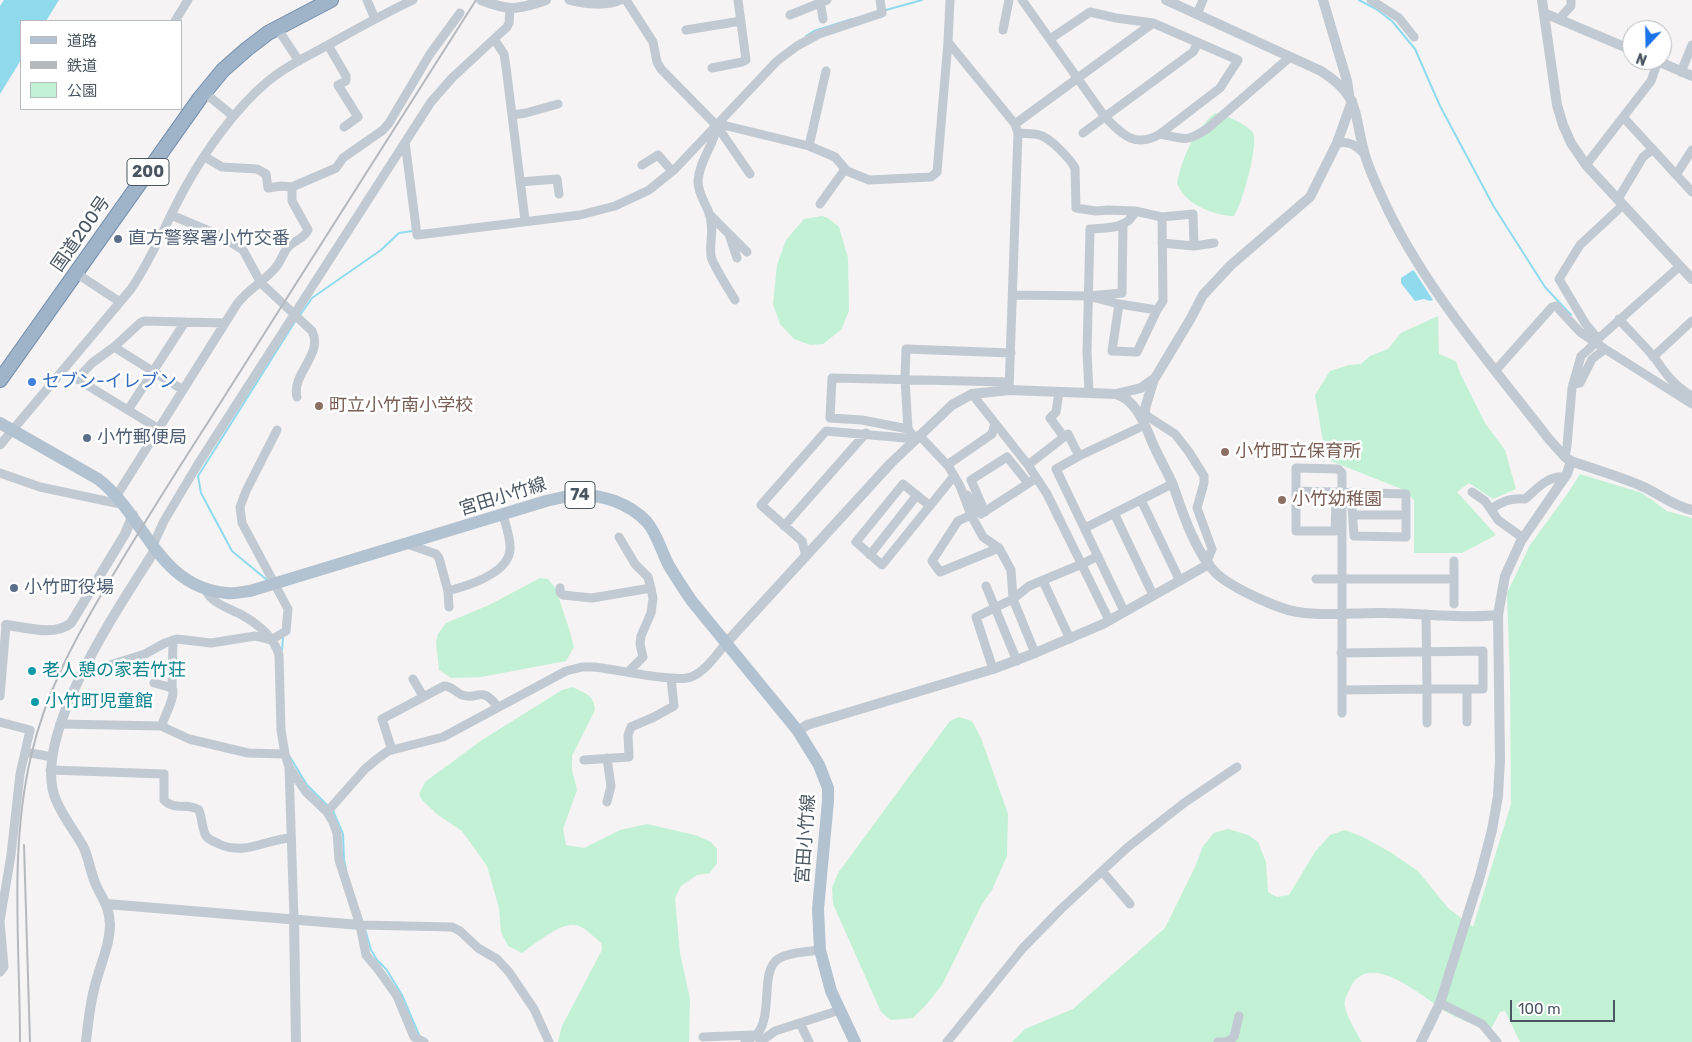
<!DOCTYPE html>
<meta charset="utf-8">
<style>
body{margin:0}
#map{position:relative;width:1692px;height:1042px;overflow:hidden;background:#f5f3f3;font-family:Rubik,"Noto Sans JP",sans-serif}
canvas{display:block}
.legend{position:absolute;left:20px;top:20px;width:162px;height:90px;box-sizing:border-box;background:#fff;border:1px solid #b7bbc0;margin:0;padding:6px 9px;list-style:none;font-size:15px;color:#4a5661}
.legend li{display:flex;align-items:center;gap:10px;height:25px}
.legend b{width:25px;border:1px solid #b7bbc0}
.north{position:absolute;left:1622px;top:20px;width:50px;height:50px;box-sizing:border-box;background:#fff;border:1px solid #b7bbc0;border-radius:50%;rotate:201deg;font-size:14px;font-weight:700;line-height:20px;text-align:center;color:#4a5661}
.north::after{content:'';display:block;margin:auto;width:18px;height:22px;background:#1a73e8;clip-path:polygon(50% 0,100% 100%,50% 72%,0 100%)}
.scale{position:absolute;left:1510px;top:1000px;width:105px;height:22px;box-sizing:border-box;border:2px solid #4a5661;border-top:0;padding-left:6px;font-size:15px;line-height:18px;white-space:nowrap;color:#4a5661;-webkit-text-stroke:4px #fff;paint-order:stroke}
</style>
<div id="map">
<canvas width="1692" height="1042"></canvas>
<ul class="legend">
<li><b style="height:6px;background:#b3c2d1"></b>道路</li>
<li><b style="height:6px;background:#b5b8bd"></b>鉄道</li>
<li><b style="height:14px;background:#c3f1d5"></b>公園</li>
</ul>
<div class="north">N</div>
<div class="scale">100 m</div>
</div>
<script>
const context = document.querySelector('canvas').getContext('2d');
context.lineJoin = 'round';
function fill(path, color) {
  context.fillStyle = color;
  context.fill(path, 'evenodd');
}
function trace(path, color, width, dash) {
  context.strokeStyle = color;
  context.lineWidth = width;
  context.lineCap = dash ? 'butt' : 'round';
  context.setLineDash(dash || []);
  context.stroke(path);
}
function label(font, color, halo, rows, align = 'center') {
  context.font = font + ' Rubik,"Noto Sans JP",sans-serif';
  context.lineWidth = 5;
  context.setLineDash([]);
  context.textBaseline = 'middle';
  context.strokeStyle = halo;
  context.fillStyle = color;
  for (const [text, x, y, turn = 0] of rows) {
    context.save();
    context.translate(x, y);
    context.rotate((+turn || 0) * Math.PI / 180);
    context.textAlign = isNaN(turn) ? turn : align;
    if (halo) context.strokeText(text, 0, 0);
    context.fillText(text, 0, 0);
    context.restore();
  }
}
const green = new Path2D(`
 M1215,113C1225,115 1247,124 1253,133C1259,144 1242,205 1234,216C1219,216 1196,208 1186,197C1182,194 1180,188 1177,184C1182,157 1194,131 1215,113Z
 M822,216L828,218L839,227L848,258L849,311L841,330L823,344L810,345L794,339L780,324L773,304L777,265L786,240L804,219Z
 M1438,316L1439,354L1456,361L1460,373L1485,423L1505,450L1516,489L1493,499L1469,483L1457,492L1496,535L1462,553H1414V500L1404,490L1326,459L1315,395L1330,371L1349,365L1361,364L1370,356L1388,349L1401,333Z
 M1580,474L1642,493L1667,511L1692,518V1042H1520L1505,1011L1500,1012L1491,1029L1485,1030C1473,1024 1461,1020 1450,1014C1428,1002 1372,948 1351,986C1349,991 1346,996 1345,1000C1342,1010 1357,1033 1362,1042H1012L1025,1029L1073,1009L1165,928L1195,867L1203,846L1214,833L1228,829L1248,835L1258,842L1266,862L1268,892L1277,897L1289,895L1315,852L1330,835L1345,830L1363,837L1390,852L1418,871L1448,908L1473,927L1511,804L1510,679L1507,593L1530,545L1568,493Z
 M540,578L548,579L556,589L570,632L574,647L566,661L481,677L451,678L439,670L436,642L438,634L446,623L489,605Z
 M573,687C585,694 594,694 595,710L572,756V770L577,790L563,829L566,845L584,848L620,830L647,824L695,835L711,842L717,849V863L710,873L697,875L681,886L675,898L680,953L690,999L689,1042H558L562,1026L602,950L601,943C594,937 584,926 575,925C561,922 533,945 522,953L508,946L501,932L499,908L487,866L462,831L438,815L422,800L419,794L425,782L482,740L562,690Z
 M959,717L972,721L981,738L1008,814L1007,856L992,890L982,904L942,985L926,1005L913,1018L891,1020L881,1012L833,904L832,888L838,873L950,721Z`);
const water = new Path2D(`
 M4,0H59L46,21H21V60L0,94V6Z
 M1413,270L1415,272L1433,300L1430,301L1424,299L1415,301L1401,283V278Z`);
const stream = new Path2D(`
 M1359,0L1376,9L1392,21L1415,49L1440,106L1494,207L1545,287L1571,315
 M886,10L922,0
 M806,36L814,31L852,19
 M300,315L312,298L381,250L399,233L412,231
 M267,580L232,551L201,493L198,476L296,320
 M282,650L283,638
 M290,757L307,785L328,806
 M333,811L343,834L344,860L346,869
 M365,929L371,950L377,960L386,969L402,995L419,1035`);
const minor = new Path2D(`
 M367,0L375,19
 M569,0C586,4 605,7 621,0
 M626,0L653,42L657,62L661,69L717,126L750,174
 M820,0L823,19
 M1022,0L1105,117C1122,134 1135,149 1160,134C1185,139 1186,143 1208,128L1290,57
 M1371,0L1399,18L1414,37
 M1197,14L1203,0
 M790,15L827,0
 M1559,19L1571,6V0
 M175,21L188,0
 M277,28L299,61
 M686,30L741,21
 M1003,30L1009,0
 M494,39L504,54L506,67L525,220
 M1050,39L1090,12L1116,18L1153,23
 M948,42L1015,124L1018,133L1009,390
 M328,45L346,76V81L338,85L358,117L344,127
 M712,68L742,62L746,60L738,0
 M1681,72L1692,45
 M205,93L233,116
 M512,115L526,113L558,104
 M1623,117L1692,192
 M719,124L809,146L835,157L847,171L869,180L931,177L937,172L948,42L950,0
 M1015,124L1153,23L1238,60L1220,88L1160,134
 M717,126C714,145 699,161 698,181C698,194 705,202 709,213C715,230 709,242 711,256C712,264 730,291 735,300
 M1018,133C1025,134 1032,133 1039,135C1050,137 1070,159 1075,168L1076,208L1096,211L1108,210L1135,211L1162,217L1163,301L1157,310L1119,304L1088,296
 M1083,133L1193,52L1198,43
 M405,142L417,235L580,215L615,206L649,190L675,169L777,61L797,46L819,34L882,13L880,0
 M1337,143C1350,141 1356,145 1365,155
 M809,146L826,71
 M205,157L222,167L257,169L266,174L268,188L281,186L292,187
 M642,165L658,155L672,171
 M1586,165L1651,81L1658,61
 M1676,175L1692,150
 M520,182L557,179L559,194
 M1618,199L1643,157L1653,149
 M820,204L845,169
 M1623,205L1580,245L1559,279L1585,323L1598,339L1680,266
 M709,214L747,252
 M171,215L219,235L243,250L261,283L312,331C324,354 291,374 297,397
 M1162,217L1193,214L1194,246L1162,243
 M730,237L737,258
 M1194,246L1214,243
 M76,273L120,302
 M1013,295L1088,296L1122,293L1123,224
 M1119,304L1112,351L1137,352L1157,310
 M1619,319C1630,332 1643,344 1654,357C1665,373 1675,387 1692,396
 M114,347L183,390
 M1605,349L1692,404
 M1653,357L1692,321
 M1496,370L1552,307L1556,306L1580,332L1605,349L1592,359L1580,383L1573,384
 M1059,392L1056,412L1050,418L1064,437L1068,434L1079,456
 M1089,392L1087,352L1090,229C1106,228 1129,229 1135,211
 M972,394L1028,465L1047,494L1109,620
 M128,410L185,322
 M1144,414L1175,434L1189,452L1204,476V483L1197,508L1212,549L1207,561
 M159,429L77,379L92,363L114,347L140,323L144,321L225,323
 M908,429L862,420L830,418L832,378L1009,382
 M911,433L908,429L905,379L906,349L1011,353
 M919,435L949,467L960,486L971,515L983,537L999,548L1011,570L1013,599L1035,653
 M0,445L131,289C153,257 167,220 186,186C206,150 236,108 267,82C284,67 306,57 326,46C355,30 383,14 413,0
 M1565,457L1567,446L1572,388L1581,356L1590,348
 M947,465L992,434L995,423
 M1028,465L1064,437
 M0,473L40,487L125,505
 M1296,491V468L1338,469L1342,473V690L1427,689L1426,614
 M1472,492L1485,501L1498,520L1523,538
 M117,495L237,304C249,288 264,282 276,267C281,261 283,253 288,247C294,241 305,238 308,230L292,201V187L336,168L343,158L383,130L389,123L430,54L460,13
 M967,495L981,514L1032,481
 M1141,500L1180,581
 M1336,503L1335,531H1296V491L1406,494V537L1354,536L1351,492
 M930,506L903,484L856,542L882,565L954,476
 M1491,509C1503,501 1510,498 1525,499C1537,489 1548,475 1565,477
 M985,512L971,480L1007,457L1028,483
 M1114,513L1153,595
 M971,515L958,521L932,561L940,572L999,548
 M1353,515H1406
 M784,526L866,433
 M1085,528L1172,484
 M619,537L635,564L648,577L651,588L653,599L651,613L641,636L640,644L643,657L629,671
 M407,544L436,554L439,558L448,591
 M152,547L164,521L198,464L431,102L452,78L507,27L509,23L510,9
 M870,555L917,495
 M806,556L802,541L761,505L826,431L916,439
 M1454,561V604
 M1316,579H1454
 M1043,581L1070,639
 M986,586L1017,661
 M560,588V592L563,595L592,598L651,588
 M205,589C212,604 229,608 242,615C258,624 274,637 279,655L281,730L285,754L289,767L306,792L327,812L332,820L337,833L339,860L360,925L366,955L377,968L397,996L414,1037L424,1042
 M449,607L448,591C467,586 508,574 510,550C511,539 506,526 503,515
 M1124,611L1056,469L1079,456L1145,425
 M1341,653L1483,651V689H1427V723
 M993,669L976,617L1013,599L1029,586L1082,564L1098,556
 M81,674L145,654L165,643L177,639L211,643L255,636L271,640L286,631L288,609L242,523L240,507L246,491L277,430
 M413,679L423,696
 M154,683L169,687L173,690C174,702 164,715 162,726
 M172,688L173,640
 M0,696L6,625
 M1342,713V690
 M0,722L30,730L20,774L11,855L0,921L4,967L0,972
 M1467,722V689
 M60,724L161,726L189,739L248,753L285,754
 M392,750L382,719L444,686C452,686 455,692 462,695C479,701 480,684 498,707
 M25,752L52,757
 M584,760L629,757L628,735L631,727L654,717L674,706L671,678
 M289,767L294,920
 M50,770L164,774V800C174,811 188,802 199,810C202,818 202,829 206,836C209,840 215,842 219,844C245,856 266,839 291,838
 M607,802L611,786L607,758
 M327,812L365,769L377,759L388,751L443,737L566,671L582,667H594C615,669 675,683 691,677C705,672 717,654 727,642
 M1102,871L1130,904
 M360,925L452,927L460,931L478,948L497,959L509,972L534,1009L549,1042
 M1440,1003L1482,1024L1497,1042
 M800,1023L809,1042
 M703,1037L754,1035
 M745,1042C749,1039 754,1037 758,1033C773,1013 760,971 778,959C789,952 807,952 820,950
 M760,1042L775,1031L840,1010
 M947,1042L1023,948L1061,909L1128,847L1184,803L1237,767
 M1218,1042H1227L1234,1037L1239,1016`);
const tertiary = new Path2D(`
 M481,0C509,11 517,10 546,0
 M1166,0L1321,71C1362,97 1353,114 1365,155C1369,169 1376,184 1382,197C1421,284 1490,363 1548,438L1565,457L1571,461C1596,470 1622,477 1646,488C1662,496 1674,506 1692,510
 M1323,0L1347,81L1349,94
 M1542,0L1557,105L1563,125L1571,143L1586,165L1692,279
 M1544,13L1632,50
 M1655,60L1692,76
 M1116,394L1141,388L1155,378L1191,318L1203,295L1231,265L1310,197L1337,143L1352,101
 M1143,421L1146,405L1154,379
 M6,625C26,627 54,637 71,623L125,534L133,515
 M727,642L891,463L952,405L972,394L1009,390L1116,394C1138,401 1145,426 1153,444C1159,458 1167,471 1173,485C1182,511 1196,554 1216,573C1231,587 1277,609 1298,612C1326,617 1356,612 1385,613C1423,613 1460,619 1498,615
 M798,731L807,725L993,669L1035,653L1103,624L1209,564
 M107,904L360,925
 M294,920L296,1042
 M86,1042C88,1022 90,1002 96,982C101,963 110,944 110,924C109,906 103,900 96,885C90,872 89,858 83,846C74,830 63,817 56,800C29,737 121,604 155,550
 M1421,1042L1440,1003L1480,876L1492,830L1498,796L1500,760L1498,615L1505,576L1521,541L1567,474L1571,461`);
const primary = new Path2D(`
 M0,423L98,479C145,515 158,588 227,593C234,594 242,592 250,591L546,501C556,499 566,496 576,495C602,494 629,503 647,522C657,534 661,550 668,564C675,576 683,588 691,600L798,731L819,765L828,788V801L818,909L820,950L831,991L855,1042`);
const trunk = new Path2D(`
 M0,380L200,98L223,70L247,49L268,33L331,0`);
const rail = new Path2D(`
 M24,845L30,1042
 M20,1042C20,946 9,850 31,756C46,690 78,633 113,575C145,521 178,469 212,416C300,277 388,138 476,0`);
const minorBridge = new Path2D(`
 M1590,348L1598,339`);
const markers = [
 [118,239,5,"#5c6f8a"],
 [32,382,5,"#3f7fe0"],
 [319,406,5,"#8d6e63"],
 [87,438,5,"#5c6f8a"],
 [1225,452,5,"#8d6e63"],
 [1282,500,5,"#8d6e63"],
 [14,588,5,"#5c6f8a"],
 [32,671,5,"#0f9aa8"],
 [35,702,5,"#0f9aa8"]
];
const shields = [
 [148,172,42],
 [580,495,30]
];
const shieldNames = [
 ["200",148,172],
 ["74",580,495]
];
const streetNames = [
 ["国道200号",81,234,-55],
 ["宮田小竹線",503,497,-17],
 ["宮田小竹線",806,839,-86]
];
const serviceNames = [
 ["直方警察署小竹交番",128,239],
 ["小竹郵便局",97,438],
 ["小竹町役場",24,588]
];
const shopNames = [
 ["セブン-イレブン",42,382]
];
const educationNames = [
 ["町立小竹南小学校",329,406],
 ["小竹町立保育所",1235,452],
 ["小竹幼稚園",1292,500]
];
const cultureNames = [
 ["老人憩の家若竹荘",42,671],
 ["小竹町児童館",45,702]
];
fill(green, '#c3f1d5');
fill(water, '#90daee');
trace(stream, '#90daee', 2);
trace(trunk, '#7690ad', 16);
trace(minor, '#c1cad2', 9);
trace(tertiary, '#c1cad2', 10);
trace(primary, '#b3c2d1', 12);
trace(trunk, '#9fb4c9', 14);
trace(rail, '#b5b8bd', 2);
trace(minorBridge, '#c1cad2', 9);
for (const [x, y, r, color] of markers) {
  const dot = new Path2D();
  dot.arc(x, y, r, 0, 2 * Math.PI);
  context.fillStyle = color;
  context.fill(dot);
  trace(dot, '#fff', 2);
}
for (const [x, y, w] of shields) {
  const box = new Path2D();
  box.roundRect(x - w / 2, y - 13.5, w, 27, 4);
  context.fillStyle = '#fff';
  context.fill(box);
  trace(box, '#4a5661', 1);
}
label('bold 16px', '#4a5661', null, shieldNames);
label('18px', '#4a5661', '#fff', streetNames);
label('18px', '#4e5e75', '#fff', serviceNames, 'left');
label('18px', '#366cbe', '#fff', shopNames, 'left');
label('18px', '#785e54', '#fff', educationNames, 'left');
label('18px', '#0d838f', '#fff', cultureNames, 'left');
</script>
